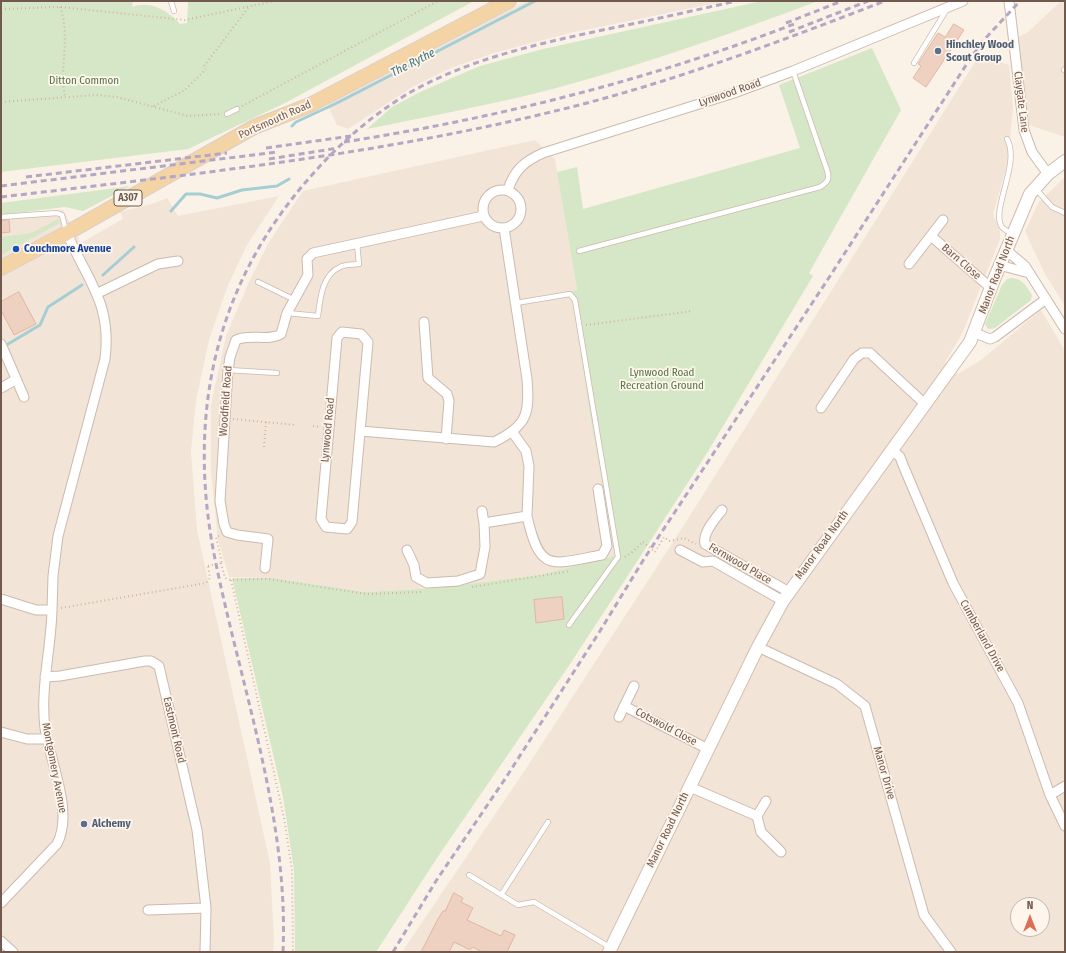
<!DOCTYPE html>
<style>
body{margin:0}
#map{position:relative;width:1066px;height:953px;overflow:hidden;background:#fbf2e7;font-family:"Fira Sans Condensed",sans-serif}
canvas{display:block}
.frame{position:absolute;inset:0;border:2px solid #72594d;pointer-events:none}
.north{position:absolute;left:1010px;top:897px;width:40px;height:40px;box-sizing:border-box;background:#fef6ed;border:1px solid #c6b7ad;border-radius:50%;rotate:0deg;font-size:11px;font-weight:700;line-height:16px;text-align:center;color:#72594d}
.north::after{content:'';display:block;margin:auto;width:14px;height:18px;background:#db6f56;clip-path:polygon(50% 0,100% 100%,50% 72%,0 100%)}
</style>
<div id="map">
<canvas width="1066" height="953"></canvas>
<div class="frame"></div>
<div class="north">N</div>
</div>
<script>
const context = document.querySelector('canvas').getContext('2d');
context.lineJoin = 'round';
function fill(path, color) {
  context.fillStyle = color;
  context.fill(path, 'evenodd');
}
function trace(path, color, width, dash) {
  context.strokeStyle = color;
  context.lineWidth = width;
  context.lineCap = dash ? 'butt' : 'round';
  context.setLineDash(dash || []);
  context.stroke(path);
}
function label(font, color, halo, rows, align = 'center') {
  context.font = font + ' "Fira Sans Condensed",sans-serif';
  context.lineWidth = 3.5;
  context.setLineDash([]);
  context.textBaseline = 'middle';
  context.strokeStyle = halo;
  context.fillStyle = color;
  for (const [text, x, y, turn = 0] of rows) {
    context.save();
    context.translate(x, y);
    context.rotate((+turn || 0) * Math.PI / 180);
    context.textAlign = isNaN(turn) ? turn : align;
    if (halo) context.strokeText(text, 0, 0);
    context.fillText(text, 0, 0);
    context.restore();
  }
}
const residential = new Path2D(`
 M526,1H726L570,33L494,53L451,68L414,86L348,129L337,125L327,104Z
 M1061,1H1065V137L1029,125L1018,37L1028,32Z
 M979,56L1009,65L1013,109L1010,139L1006,169L993,214L1000,231V239L962,334L945,362L958,374L981,360L1041,310L1065,351V952H402L527,767L684,525ZM1018,905H1042V929H1018Z
 M535,140L555,159L577,291L571,292L591,421L615,556L539,575L436,588L365,592L273,578L229,577L218,540L211,472V405L226,336L248,284L269,242L303,191Z
 M1065,177V306L1045,274L1025,231L1039,202Z
 M279,196L247,245L228,285L209,340L196,400L191,452L197,530L270,863L274,940L273,952H1V215L63,210L81,243L123,219L120,212L155,203L167,198L178,216Z`);
const green = new Path2D(`
 M1,1H133L132,7C152,0 168,11 180,24L187,23L188,1H474L285,103L188,149L1,172Z
 M762,1H818C733,33 648,63 560,87C496,104 431,116 367,129L392,107L422,91L480,66L543,49Z
 M872,48L901,110L809,273L813,276L707,453L640,557L568,667L437,858L376,952H295L294,870L283,797L232,578H273L365,592L436,588L539,575L615,556L591,421L571,292L577,290L557,172L577,167L583,209L800,148L779,85Z
 M131,186L83,211L65,207L1,215V203Z
 M58,219L60,223L1,255V237L31,233Z
 M1012,278C1023,279 1026,286 1032,295L1031,300L995,328L988,329L985,324L1002,285L1007,279Z`);
const stream = new Path2D(`
 M292,126L296,122L337,103L535,1
 M171,211L186,194H200L217,198L242,190L277,186L289,179
 M103,275L134,247
 M8,344L40,325L48,307L82,285`);
const building = new Path2D(`
 M954,24L964,30L926,87L913,78L921,66L918,64L938,33L945,37Z
 M9,220L10,232L1,233V221Z
 M19,292L36,324L14,335L1,310V302Z
 M562,597L564,619L536,623L534,600Z
 M454,893L463,898L461,902L473,908L467,920L501,936L504,930L515,935L507,952H482L473,947L471,949H468L454,942L449,952H421L438,919L443,911H445Z`);
const path = new Path2D(`
 M60,7C71,37 59,67 65,97
 M1,9L60,7L185,20L275,1
 M204,66L248,8
 M1,102L96,95L117,97L188,116L221,114
 M154,106L185,90L206,69
 M242,106L438,1
 M586,325L693,311
 M233,419L296,425
 M313,426L320,427
 M264,447L266,422
 M219,536L216,537L222,563
 M655,552L664,537L669,541L684,538L696,544
 M625,557L631,553L643,542
 M221,563L225,578L231,580L268,579L366,594L422,592
 M231,580L284,818L292,870L293,952
 M472,587L570,571
 M61,608L206,583L210,578L208,566`);
const lane = new Path2D(`
 M171,1L174,11
 M914,63L947,9
 M1064,70L1065,69
 M227,114L237,109
 M1007,139C1021,163 990,211 1002,227C1004,230 1010,232 1013,234
 M1036,189L1052,207L1065,213
 M1,217L57,213L62,215L66,231
 M579,251L820,187C828,182 830,179 827,170L793,71
 M258,282L295,300
 M516,303L570,294L575,300L618,557L569,625
 M287,313L318,316C320,299 322,275 340,267C346,264 354,265 359,264L357,244
 M228,370L277,373
 M469,875L518,905L534,902L611,948
 M501,895L548,822`);
const street = new Path2D(`
 M1009,1L1024,130L1032,152L1048,174
 M483 209a19 19 0 1 1 38 0a19 19 0 1 1-38 0Z
 M508,190C514,170 525,161 543,153L734,93L793,71L963,1
 M931,236L991,288
 M1006,250L1025,266L1065,329
 M909,264L943,220
 M999,265L1029,273
 M98,293L158,264L178,261
 M424,322L428,378L447,394L449,401L446,439
 M342,332L361,334L368,342L352,522L347,529L326,527L321,519L337,338Z
 M975,333L990,339L995,337L1046,299
 M1,344L24,397
 M1,388L15,380
 M821,408L854,359L862,353H870L926,405
 M360,431L494,442C527,426 530,414 527,379L504,228
 M892,450L900,457L903,465L953,583L1018,703L1050,795L1065,826
 M722,510C716,518 702,533 705,544L789,592
 M482,511L484,523
 M527,516C540,574 551,564 602,555L607,546L598,489
 M407,550L414,565L416,577L427,583L458,581L480,574L485,547L484,523L527,516L529,466L526,451L513,433
 M680,550L703,562L713,561L783,601
 M265,568L268,539L237,535L227,532L224,524L220,501L228,370L230,357L236,340C251,333 268,342 281,334L287,313L308,275L307,259L313,253L483,216
 M1,599L36,610H52L53,576L58,536L105,359C112,302 87,281 67,233
 M758,647L837,684L865,706L924,915L951,952
 M45,677L60,676L145,661H151L159,666L197,830L206,908L205,952
 M624,706L708,749
 M619,717L634,686
 M1,732L27,739H47
 M690,787L757,816
 M1050,795L1065,786
 M766,801L757,816L761,832L781,852
 M1,903L57,844C74,812 50,762 45,728C40,689 51,650 52,610
 M148,910L206,908
 M1,941L13,952`);
const secondary = new Path2D(`
 M609,952L758,647L783,601L970,342L995,277L1030,194L1048,174L1065,161`);
const primary = new Path2D(`
 M1,268L67,233L254,127L310,105L509,1`);
const rail = new Path2D(`
 M786,23L842,1
 M789,32L868,1
 M344,142C498,118 649,80 794,24
 M266,148L351,136
 M269,159L338,148
 M26,177L227,153
 M1,186L277,152
 M1,197C186,175 370,156 551,112C665,85 776,43 885,1
 M283,952C289,817 240,685 214,554C187,414 215,284 311,176C339,144 372,115 409,93C472,57 546,42 617,27C657,19 696,10 736,1
 M393,952L436,881L505,779L600,631L644,559L830,276L970,59L983,41L1020,1`);
const pathBridge = new Path2D(`
 M643,542L655,552
 M208,566L221,563`);
const markers = [
 [938,51,4,"#5c6f8a"],
 [16,249,4,"#1a4fb4"],
 [84,824,4,"#5c6f8a"]
];
const shields = [
 [128,198,28]
];
const shieldNames = [
 ["A307",128,198]
];
const serviceNames = [
 ["Hinchley Wood",946,45],
 ["Scout Group",946,58],
 ["Alchemy",92,824]
];
const parkNames = [
 ["Ditton Common",84,81],
 ["Lynwood Road",662,373],
 ["Recreation Ground",662,386]
];
const streetNames = [
 ["Lynwood Road",730,93,-19],
 ["Claygate Lane",1021,102,83],
 ["Portsmouth Road",275,120,-24],
 ["Barn Close",961,262,41],
 ["Manor Road North",997,275,-69],
 ["Woodfield Road",226,401,-86],
 ["Lynwood Road",328,430,-85],
 ["Manor Road North",822,545,-54],
 ["Fernwood Place",740,564,30],
 ["Cumberland Drive",982,636,61],
 ["Cotswold Close",666,727,28],
 ["Eastmont Road",174,730,77],
 ["Montgomery Avenue",54,768,79],
 ["Manor Drive",884,773,74],
 ["Manor Road North",668,830,-64]
];
const transitNames = [
 ["Couchmore Avenue",24,249]
];
const waterNames = [
 ["The Rythe",413,63,-27]
];
fill(residential, '#f2e4d6');
fill(green, '#d5e7c6');
trace(stream, '#a4ced4', 3);
fill(building, '#eed1c1');
trace(building, '#dfb7a2', 1);
trace(lane, '#ccbaae', 6);
trace(street, '#ccbaae', 11);
trace(secondary, '#d0bcae', 14);
trace(primary, '#d8d1cd', 16);
trace(path, '#d3b4a4', 2, [1, 3]);
trace(lane, '#fff', 4.5);
trace(street, '#fff', 9);
trace(secondary, '#fff', 12);
trace(primary, '#f4d3a5', 14);
trace(rail, '#b5a6c4', 3, [6, 4]);
trace(pathBridge, '#d3b4a4', 2, [1, 3]);
for (const [x, y, r, color] of markers) {
  const dot = new Path2D();
  dot.arc(x, y, r, 0, 2 * Math.PI);
  context.fillStyle = color;
  context.fill(dot);
  trace(dot, '#fef6ed', 1.5);
}
for (const [x, y, w] of shields) {
  const box = new Path2D();
  box.roundRect(x - w / 2, y - 8, w, 16, 3);
  context.fillStyle = '#fef6ed';
  context.fill(box);
  trace(box, '#72594d', 1);
}
label('bold 10px', '#72594d', null, shieldNames);
label('bold 11px', '#4e5e75', '#fef6ed', serviceNames, 'left');
label('11px', '#567746', '#fef6ed', parkNames);
label('11px', '#72594d', '#fef6ed', streetNames);
label('bold 11px', '#164399', '#fef6ed', transitNames, 'left');
label('italic 12px', '#46767d', '#fef6ed', waterNames);
</script>
